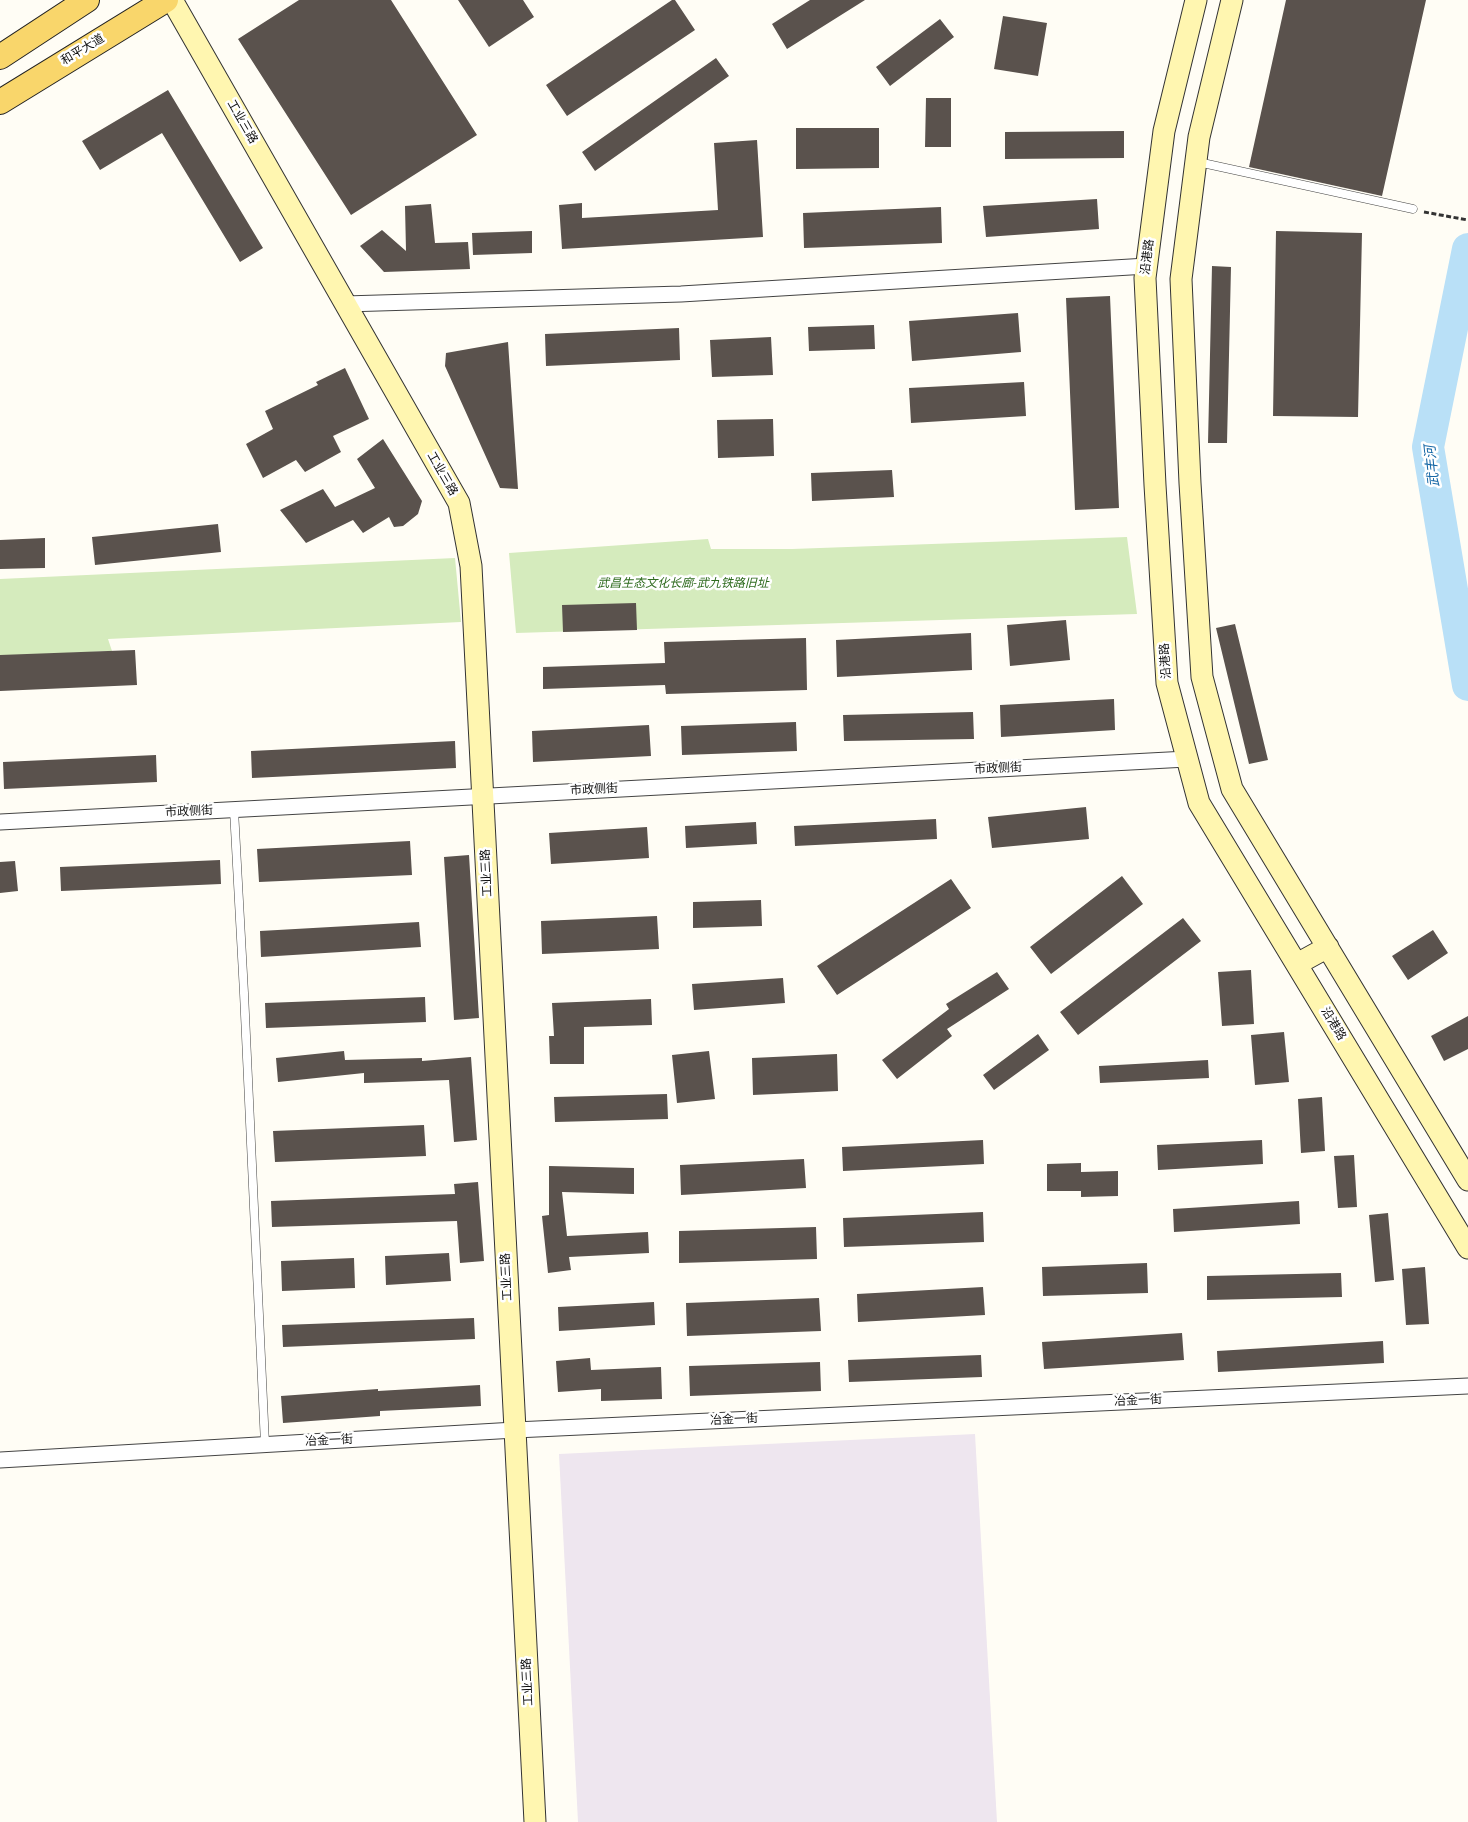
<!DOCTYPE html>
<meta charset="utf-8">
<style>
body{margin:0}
canvas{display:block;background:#fffdf5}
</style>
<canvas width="1468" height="1822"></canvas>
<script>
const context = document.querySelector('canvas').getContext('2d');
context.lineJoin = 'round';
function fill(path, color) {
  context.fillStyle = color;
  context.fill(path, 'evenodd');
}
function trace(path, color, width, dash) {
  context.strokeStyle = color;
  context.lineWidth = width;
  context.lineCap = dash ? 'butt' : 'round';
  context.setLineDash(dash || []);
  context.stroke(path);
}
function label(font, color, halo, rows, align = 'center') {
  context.font = font + ' "Source Serif 4","Noto Sans SC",serif';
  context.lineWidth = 5;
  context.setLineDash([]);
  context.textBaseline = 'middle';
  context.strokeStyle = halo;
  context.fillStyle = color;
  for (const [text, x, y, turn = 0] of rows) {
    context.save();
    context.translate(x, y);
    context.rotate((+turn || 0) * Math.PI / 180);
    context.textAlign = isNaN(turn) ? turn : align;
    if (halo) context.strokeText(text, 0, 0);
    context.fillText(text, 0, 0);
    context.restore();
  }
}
const industrial = new Path2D(`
 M975,1434L997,1822H578L559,1454Z`);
const green = new Path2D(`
 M1127,537L1137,614L516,633L509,553L708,539L711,549H792Z
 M455,558L461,622L108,639L112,651L0,656V579Z`);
const river = new Path2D(`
 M1468,249L1428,447L1468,685`);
const building = new Path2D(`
 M299,0H391L477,135L351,215L238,39Z
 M458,0H523L534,17L489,47Z
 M672,0H675L695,30L567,116L546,85Z
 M810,0H865L787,49L772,24Z
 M1286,0H1426L1382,196L1249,167Z
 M1003,16L1047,23L1038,76L994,69Z
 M940,19L954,37L890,86L876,67Z
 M716,58L729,76L595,171L582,152Z
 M168,90L263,248L240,262L162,133L100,170L82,141Z
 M926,98H951V147H925Z
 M796,128H879V168L796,169Z
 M1124,131V158L1005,159V132Z
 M757,140L763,237L562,249L559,205L582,203V218L718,210L714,143Z
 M1097,199L1099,229L986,237L983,206Z
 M431,204L435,243L468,242L470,269L384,272L360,246L382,230L406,251L405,206Z
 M941,207L942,243L804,248L803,213Z
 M532,231V253L473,255L472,233Z
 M1276,231L1362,233L1358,417L1273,416Z
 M1212,266L1231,267L1227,443H1208Z
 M1110,296L1119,508L1075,510L1066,298Z
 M1018,313L1021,352L912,361L909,321Z
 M874,325L875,349L809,351L808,327Z
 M679,328L680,360L546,366L545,334Z
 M771,337L773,375L712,377L710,340Z
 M508,342L518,489L500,488L445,366L446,353Z
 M345,368L369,419L333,436L341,452L305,472L296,460L263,478L246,444L273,429L265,411L318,385L316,382Z
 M1024,382L1026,416L911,423L909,388Z
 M773,419L774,456L718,458L717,420Z
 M383,439L422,501L418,514L403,526L394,527L389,517L363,533L353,520L306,543L280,510L323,489L335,507L375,488L357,459Z
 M892,470L894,497L812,501L811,473Z
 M218,524L221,552L95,565L92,537Z
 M45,538V568L0,569V540Z
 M636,603L637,630L563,632L562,605Z
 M1066,620L1070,660L1010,666L1007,625Z
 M1235,624L1268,760L1249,764L1216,628Z
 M971,633L972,670L837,677L836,640Z
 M806,638L807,690L666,694L665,685L543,689V667L665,663L664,642Z
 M135,650L137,685L0,691V655Z
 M1114,699L1115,730L1001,737L1000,705Z
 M973,712L974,739L844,741L843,715Z
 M796,722L797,751L682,755L681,726Z
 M649,725L651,756L533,762L532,731Z
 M455,741L456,768L252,778L251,751Z
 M156,755L157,782L4,789L3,762Z
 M1086,807L1089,839L992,848L988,817Z
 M936,819L937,839L795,846L794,826Z
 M756,822L757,844L686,848L685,826Z
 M647,827L649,858L551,864L549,833Z
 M410,841L412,875L259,882L257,849Z
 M469,855L479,1018L454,1020L444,857Z
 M220,860L221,884L61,891L60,867Z
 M15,861L18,891L0,893V862Z
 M1122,876L1143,904L1051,974L1030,947Z
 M951,879L971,908L837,995L817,966Z
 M761,900L762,926L693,928V902Z
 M657,916L659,949L542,954L541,921Z
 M1183,918L1201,941L1078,1035L1060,1012Z
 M419,922L421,947L261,957L260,931Z
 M1433,930L1448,953L1408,980L1392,956Z
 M1251,970L1254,1024L1222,1026L1218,972Z
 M997,972L1009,989L947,1029L952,1036L897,1079L882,1060L949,1009L946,1004Z
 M783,978L785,1003L694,1010L692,984Z
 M425,997L426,1022L266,1028L265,1003Z
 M651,999L652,1025L584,1027V1064H550L549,1036H554L552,1003Z
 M1468,1016V1049L1444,1061L1431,1036Z
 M1284,1032L1289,1082L1255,1085L1251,1035Z
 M1038,1034L1049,1050L994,1090L983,1075Z
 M344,1051L345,1060L422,1058V1061L471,1057L477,1140L454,1142L449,1080L364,1083V1073L278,1082L276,1058Z
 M709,1051L715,1099L677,1103L672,1055Z
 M837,1054L838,1091L753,1095L752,1058Z
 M1208,1060L1209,1078L1100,1083L1099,1066Z
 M667,1094L668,1119L555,1122L554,1097Z
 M1322,1097L1325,1151L1301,1153L1298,1099Z
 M424,1125L426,1156L275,1162L273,1131Z
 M983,1140L984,1164L843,1171L842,1147Z
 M1262,1140L1263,1164L1158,1170L1157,1145Z
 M1354,1155L1357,1207L1338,1208L1334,1156Z
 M804,1159L806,1188L681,1195L680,1165Z
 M1081,1163V1172L1118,1171V1196L1081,1197V1191H1047V1164Z
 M549,1166L634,1168V1194L562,1192L567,1236L648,1232L649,1253L569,1257L571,1270L548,1273L542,1216L549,1215Z
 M478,1182L484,1261L460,1263L457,1221L272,1227L271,1201L455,1194L454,1184Z
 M1299,1201L1300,1224L1174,1232L1173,1209Z
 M983,1212L984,1242L844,1247L843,1218Z
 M1388,1213L1394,1280L1375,1282L1369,1215Z
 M816,1227L817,1259L679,1263V1231Z
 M449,1253L451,1281L386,1285L385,1256Z
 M354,1258L355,1288L282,1291L281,1261Z
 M1147,1263L1148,1293L1043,1296L1042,1267Z
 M1425,1267L1429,1324L1406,1325L1402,1269Z
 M1341,1273L1342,1297L1207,1300V1276Z
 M983,1287L985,1315L858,1322L857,1294Z
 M819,1298L821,1331L687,1336L686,1303Z
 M654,1302L655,1325L559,1331L558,1307Z
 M474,1318L475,1339L283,1347L282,1325Z
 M1182,1333L1184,1360L1044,1369L1042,1342Z
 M1383,1341L1384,1363L1218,1372L1217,1351Z
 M981,1355L982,1377L849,1382L848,1360Z
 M590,1358L591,1370L661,1367L662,1399L601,1401V1389L558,1392L556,1361Z
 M820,1362L821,1391L690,1396L689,1366Z
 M480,1385L481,1406L380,1411V1416L283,1423L281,1396L378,1389V1391Z`);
const path = new Path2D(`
 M1424,212L1468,220`);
const service = new Path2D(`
 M1198,162L1413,209
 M234,810L244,993L265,1444`);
const minor = new Path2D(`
 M345,304L681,294L1147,266
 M0,822L1187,759
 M0,1460L515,1430L1468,1386`);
const secondary = new Path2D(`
 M172,0L459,503L471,566L535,1822
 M1196,0L1164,131L1145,278L1155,485L1167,683L1199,803L1468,1248
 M1232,0L1199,137L1181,279L1190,483L1202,677L1232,789L1468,1180
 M1297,964L1328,947`);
const primary = new Path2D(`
 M0,57L87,0
 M0,102L166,0`);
const streetNames = [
 ["和平大道",83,50,-31],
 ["工业三路",242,122,60],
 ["沿港路",1148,257,-83],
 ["工业三路",442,474,60],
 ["沿港路",1166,661,-94],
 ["市政侧街",998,769,-3],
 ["市政侧街",594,790,-3],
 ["市政侧街",189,812,-3],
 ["工业三路",487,873,-93],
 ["沿港路",1333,1024,59],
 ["工业三路",507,1277,-93],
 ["冶金一街",1138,1401,-3],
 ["冶金一街",734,1420,-3],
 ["冶金一街",329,1441,-3],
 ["工业三路",528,1682,-93]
];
const parkNames = [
 ["武昌生态文化长廊-武九铁路旧址",683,584]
];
const waterNames = [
 ["武丰河",1433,466,-96]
];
fill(industrial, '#eee6ef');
fill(green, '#d5ebbd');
trace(river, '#b9e0f7', 32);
fill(building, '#5a524d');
trace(service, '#444', 9);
trace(minor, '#444', 17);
trace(secondary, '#333', 23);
trace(primary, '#222', 26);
trace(path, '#333', 3, [5, 2.5]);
trace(service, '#fff', 8);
trace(minor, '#fff', 15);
trace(secondary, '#fff6b0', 21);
trace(primary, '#f9d66b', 24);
label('12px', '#111', '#fff', streetNames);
label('italic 12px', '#2f6b1f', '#fff', parkNames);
label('italic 14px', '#1768a6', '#fff', waterNames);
</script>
